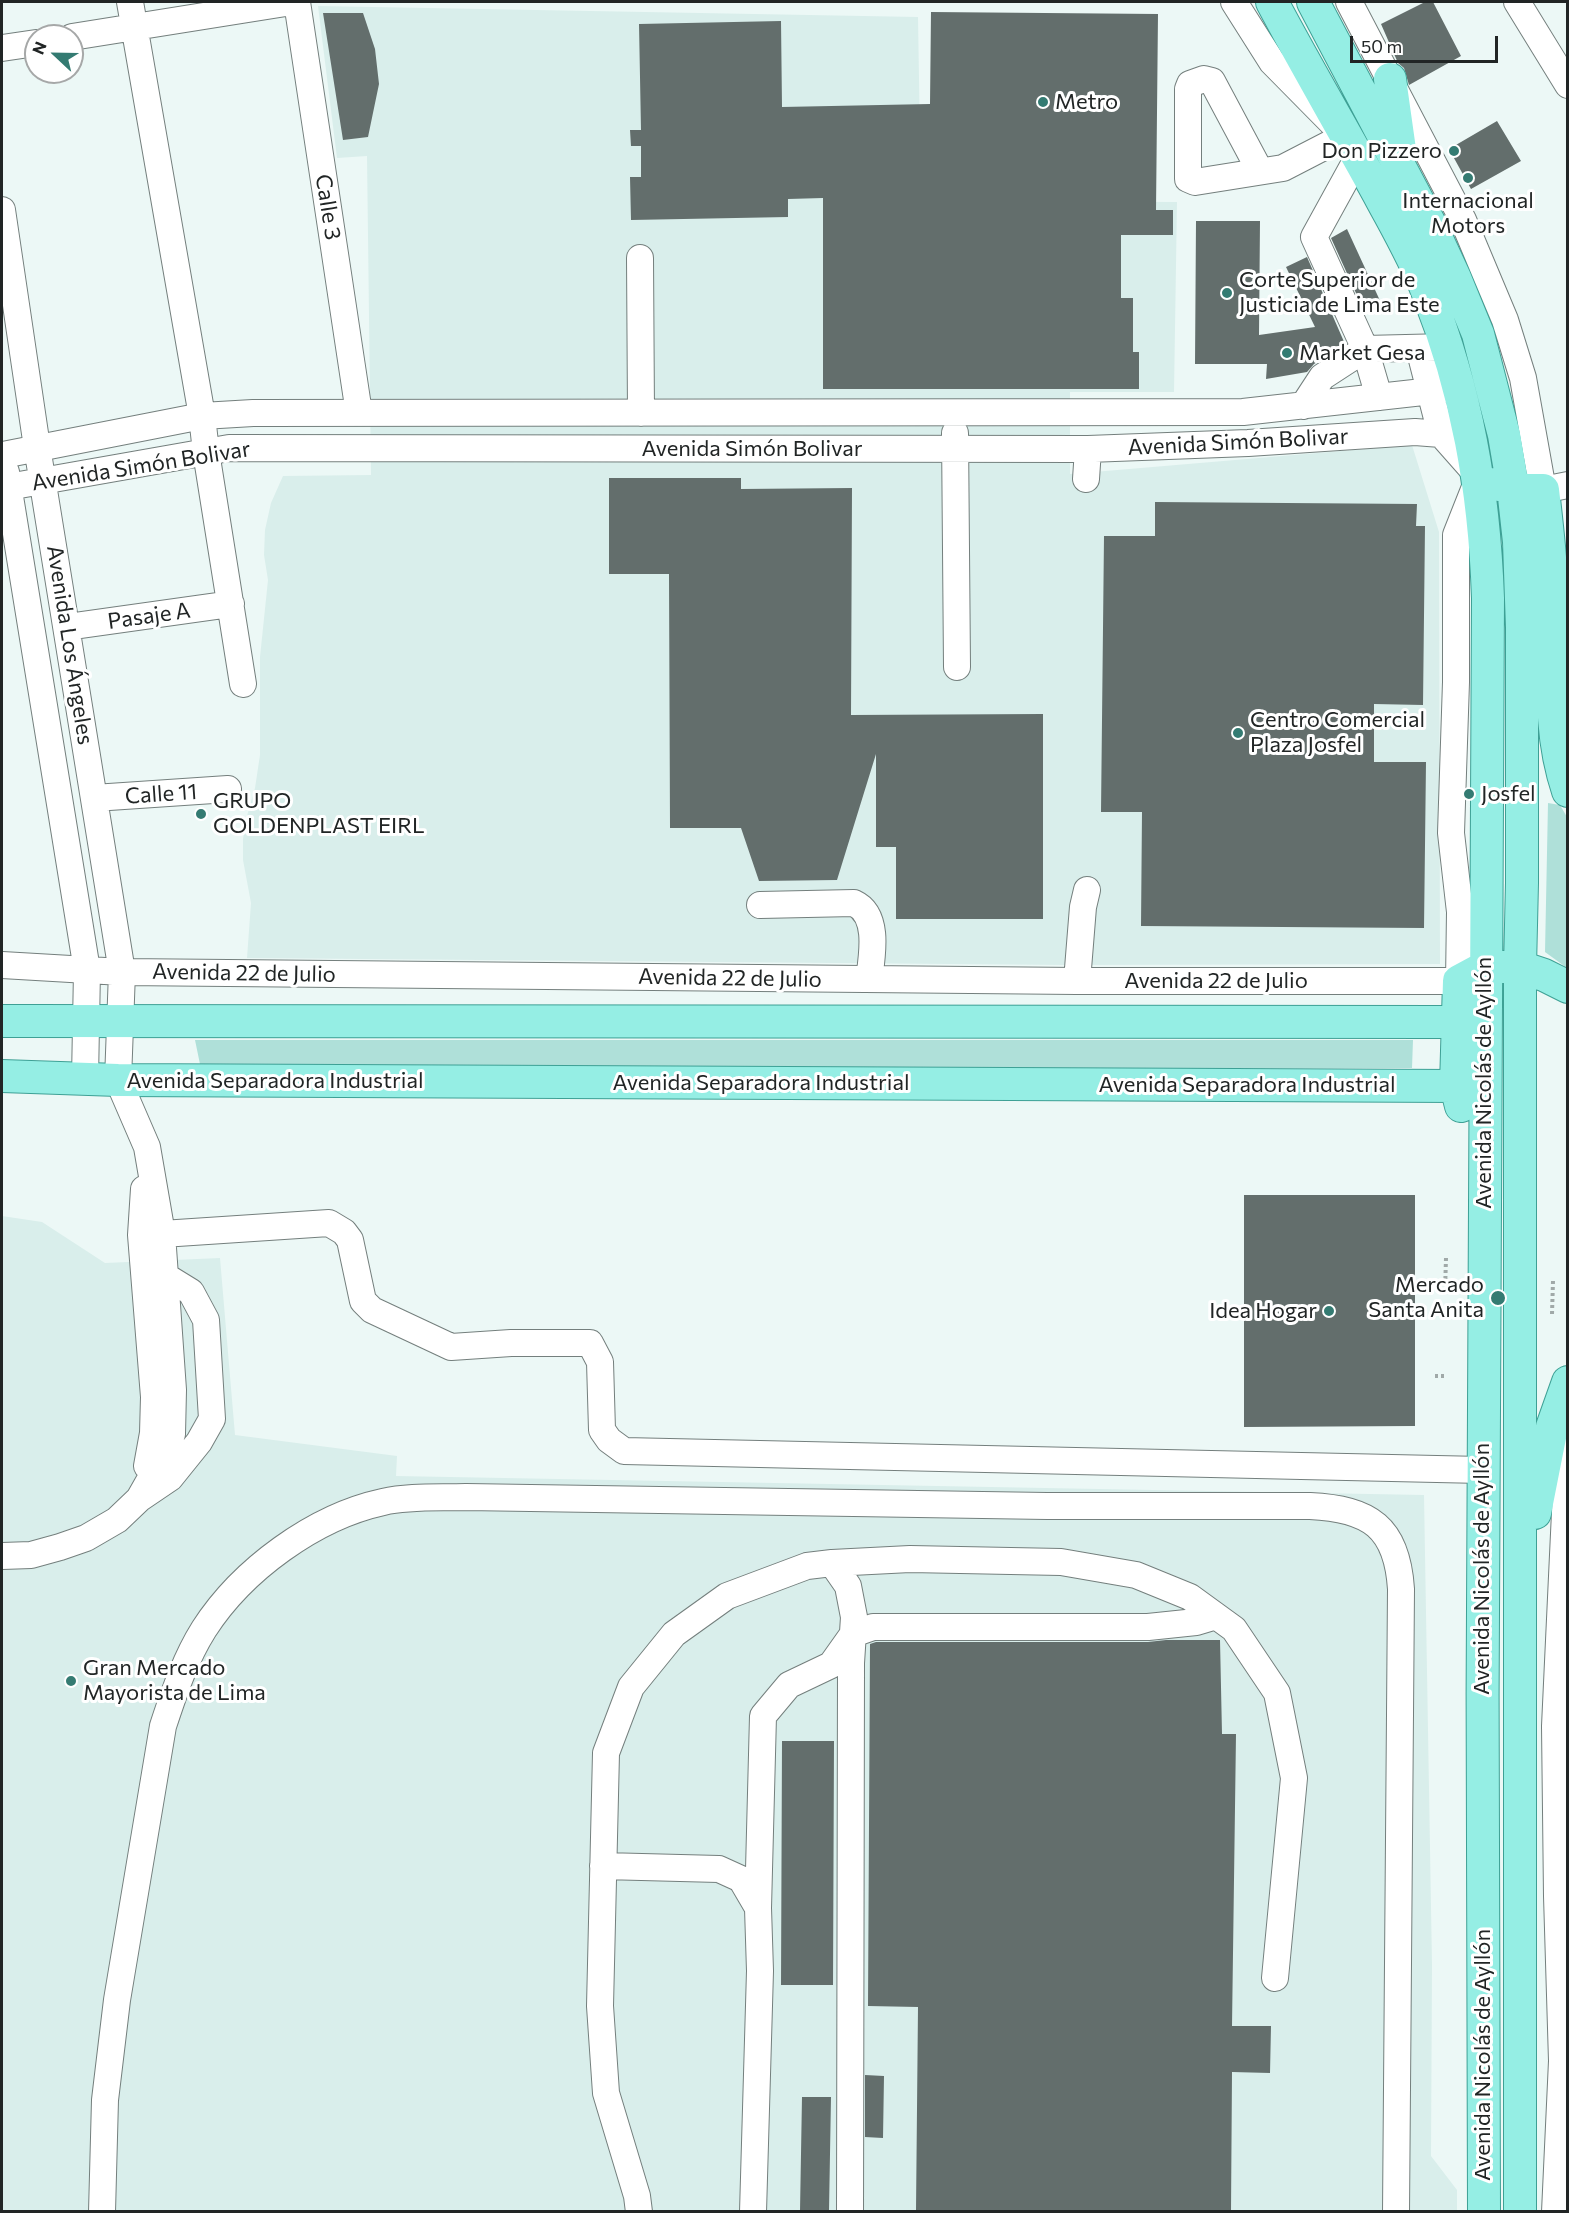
<!DOCTYPE html>
<meta charset="utf-8">
<style>
body{margin:0}
#map{position:relative;width:1569px;height:2213px;overflow:hidden;background:#ecf8f6;font-family:Commissioner,sans-serif}
canvas{display:block}
.frame{position:absolute;inset:0;border:3px solid #212525;pointer-events:none}
.north{position:absolute;left:24px;top:24px;width:60px;height:60px;box-sizing:border-box;background:#fff;border:2px solid #a6a8a8;border-radius:50%;rotate:292deg;font-size:16px;font-weight:700;line-height:24px;text-align:center;color:#212525}
.north::after{content:'';display:block;margin:auto;width:21px;height:27px;background:#347b72;clip-path:polygon(50% 0,100% 100%,50% 72%,0 100%)}
.scale{position:absolute;left:1350px;top:36px;width:148px;height:27px;box-sizing:border-box;border:3px solid #212525;border-top:0;padding-left:8px;font-size:18px;line-height:21px;white-space:nowrap;color:#212525;-webkit-text-stroke:4px #fff;paint-order:stroke}
</style>
<div id="map">
<canvas width="1569" height="2213"></canvas>
<div class="frame"></div>
<div class="north">N</div>
<div class="scale">50 m</div>
</div>
<script>
const context = document.querySelector('canvas').getContext('2d');
context.lineJoin = 'round';
function fill(path, color) {
  context.fillStyle = color;
  context.fill(path, 'evenodd');
}
function trace(path, color, width, dash) {
  context.strokeStyle = color;
  context.lineWidth = width;
  context.lineCap = dash ? 'butt' : 'round';
  context.setLineDash(dash || []);
  context.stroke(path);
}
function label(font, color, halo, rows, align = 'center') {
  context.font = font + ' Commissioner,sans-serif';
  context.lineWidth = 6;
  context.setLineDash([]);
  context.textBaseline = 'middle';
  context.strokeStyle = halo;
  context.fillStyle = color;
  for (const [text, x, y, turn = 0] of rows) {
    context.save();
    context.translate(x, y);
    context.rotate((+turn || 0) * Math.PI / 180);
    context.textAlign = isNaN(turn) ? turn : align;
    if (halo) context.strokeText(text, 0, 0);
    context.fillText(text, 0, 0);
    context.restore();
  }
}
const built = new Path2D(`
 M318,6L918,17L921,201L1177,202L1174,392H1070V474L1412,445L1439,532L1440,964L1066,965L247,958L251,903L243,860V839L247,816L255,788L260,755V657L268,580L264,555L265,530L271,503L283,476L371,475L367,156L337,158Z
 M2,1216L42,1222L105,1263L220,1258L235,1435L397,1456L396,1476L1424,1495L1432,1965L1431,2156L1457,2190V2211H2Z`);
const green = new Path2D(`
 M1548,803L1560,805L1567,817V968L1545,952Z
 M195,1040H1413L1412,1068L201,1069Z`);
const building = new Path2D(`
 M1425,2H1433L1461,56L1409,85L1404,68L1398,63L1381,24Z
 M931,12L1158,14L1156,210H1173V235H1121V298H1133V352H1139V389H823V198L788,199V217L631,220L630,177H641V146H631L630,130H641L639,24L781,21L782,107L930,104Z
 M323,13H363L375,49L379,84L368,137L343,140Z
 M1497,121L1521,161L1471,189L1449,149Z
 M1196,221H1260L1259,335L1315,327L1286,267L1307,257L1345,344L1314,364L1307,372L1266,379L1267,364H1195Z
 M1347,229L1382,305L1365,313L1331,238Z
 M609,478H741V489L852,488L851,715L1043,714V919H896V847H876V754L837,880L759,881L741,828H670L669,574H609Z
 M1155,502L1417,504L1416,526H1425L1423,705L1374,704V762H1426L1424,928L1141,926L1142,812H1101L1104,536H1155Z
 M1244,1195H1415V1426L1244,1427Z
 M1166,1640H1220L1222,1734H1236L1232,2026H1271L1270,2073L1232,2072L1231,2211L916,2210L918,2007L868,2006L870,1644L876,1642H1148Z
 M782,1741H834L833,1985H781Z
 M865,2075L884,2076L883,2138L865,2137Z
 M802,2097H831L829,2211H800Z`);
const path = new Path2D(`
 M1445,1291L1446,1258
 M1552,1314L1553,1281
 M1435,1376H1444`);
const minor = new Path2D(`
 M130,2L202,416L206,452L243,684
 M297,2L359,413
 M1234,2L1272,62L1345,136L1283,168L1195,182L1188,179V89L1190,84L1204,79L1212,81L1260,171
 M1349,2L1463,220L1505,320L1523,378L1543,490L1568,485
 M1517,2L1568,85
 M72,37L292,2
 M2,48L36,43
 M1358,157L1314,237L1365,349L1447,347
 M2,210L37,447L122,972L118,1080L147,1147L162,1234L173,1390L172,1434L168,1448L139,1499
 M640,258L641,413
 M1419,348L1441,434
 M1303,406L1322,377L1365,349L1379,397
 M955,433L957,667
 M3,455L202,416L253,413L1243,412L1459,388
 M6,472L87,970L85,1079
 M1086,479L1088,449
 M67,627L231,604
 M94,798L228,789
 M760,905L854,903C880,915 872,956 869,979
 M2,965L122,972L1077,981H1459L1460,912L1451,833L1456,682V535L1479,477L1441,434L1415,432L1248,443L1088,449L229,448L8,487
 M1077,981L1083,907L1087,890
 M144,1189L141,1235L154,1397L153,1433L147,1466
 M162,1234L329,1223L344,1232L350,1240L363,1301L372,1310L451,1347L511,1343H590L600,1362L602,1430L609,1440L624,1451L1482,1470
 M2,1556L31,1555L60,1547L86,1538L117,1520L139,1499L170,1478L199,1442L212,1419L206,1320L191,1292L165,1276
 M832,1563L848,1586L854,1617L851,1663L850,2212
 M603,1866L719,1869L741,1879L758,1908L760,1971L753,2212
 M758,1908L763,1716L789,1685L831,1665L853,1634L873,1627H1148L1196,1622L1216,1616
 M102,2212L105,2100L117,2000L163,1726C174,1693 185,1659 204,1629C242,1570 314,1517 383,1502C410,1496 438,1498 466,1497L1047,1506H1310C1370,1509 1397,1527 1401,1589L1396,2212
 M639,2212L637,2196L606,2093L600,2006L606,1753L631,1687L674,1634L727,1596L807,1566L832,1563L910,1559L1061,1562L1136,1575L1190,1597L1234,1629L1277,1693L1294,1778L1275,1978
 M1555,2212L1562,2061L1557,1896L1555,1726L1568,1448`);
const major = new Path2D(`
 M1272,2C1306,66 1343,129 1378,193C1395,225 1414,257 1427,291C1467,392 1484,489 1488,598C1483,1136 1481,1674 1484,2212
 M1313,2L1430,224L1455,278L1478,334L1504,435L1513,488L1519,542L1522,628V883L1520,967V2212
 M1390,79L1400,150
 M1494,484L1527,490H1543C1548,534 1553,578 1553,623C1553,680 1549,735 1568,791
 M2,1021L1457,1022
 M2,1076L118,1080L1456,1086
 M1461,1106L1456,1086L1459,981L1485,967H1520L1544,975L1568,987
 M1535,1513L1552,1427L1568,1382`);
const markers = [
 [1043,102,6,"#347b72"],
 [1454,151,6,"#347b72"],
 [1468,178,6,"#347b72"],
 [1227,293,6,"#347b72"],
 [1287,353,6,"#347b72"],
 [1238,733,6,"#347b72"],
 [1469,794,6,"#347b72"],
 [201,814,6,"#347b72"],
 [1498,1298,8,"#347b72"],
 [1329,1311,6,"#347b72"],
 [71,1681,6,"#347b72"]
];
const poiNames = [
 ["Metro",1055,102],
 ["Don Pizzero",1442,151,"right"],
 ["Internacional",1468,201,"center"],
 ["Motors",1468,226,"center"],
 ["Corte Superior de",1239,280],
 ["Justicia de Lima Este",1239,305],
 ["Market Gesa",1299,353],
 ["Centro Comercial",1250,720],
 ["Plaza Josfel",1250,745],
 ["Josfel",1481,794],
 ["GRUPO",213,801],
 ["GOLDENPLAST EIRL",213,826],
 ["Mercado",1484,1285,"right"],
 ["Santa Anita",1484,1310,"right"],
 ["Idea Hogar",1317,1311,"right"],
 ["Gran Mercado",83,1668],
 ["Mayorista de Lima",83,1693]
];
const streetNames = [
 ["Calle 3",328,207,81],
 ["Avenida Simón Bolivar",1238,442,-3],
 ["Avenida Simón Bolivar",752,449],
 ["Avenida Simón Bolivar",141,466,-9],
 ["Pasaje A",149,616,-8],
 ["Avenida Los Ángeles",70,645,81],
 ["Calle 11",161,794,-4],
 ["Avenida 22 de Julio",244,973,1],
 ["Avenida 22 de Julio",730,978,1],
 ["Avenida 22 de Julio",1216,981],
 ["Avenida Separadora Industrial",275,1081],
 ["Avenida Separadora Industrial",761,1083],
 ["Avenida Nicolás de Ayllón",1484,1083,-90],
 ["Avenida Separadora Industrial",1247,1085],
 ["Avenida Nicolás de Ayllón",1482,1569,-90],
 ["Avenida Nicolás de Ayllón",1483,2055,-90]
];
fill(built, '#d9eeeb');
fill(green, '#afe0d9');
fill(building, '#636e6c');
trace(minor, '#747f7d', 28);
trace(major, '#3ea095', 34);
trace(path, '#a0a9a8', 4, [3, 3]);
trace(minor, '#fff', 26);
trace(major, '#95eee4', 32);
for (const [x, y, r, color] of markers) {
  const dot = new Path2D();
  dot.arc(x, y, r, 0, 2 * Math.PI);
  context.fillStyle = color;
  context.fill(dot);
  trace(dot, '#fff', 2);
}
label('22px', '#212525', '#fff', poiNames, 'left');
label('22px', '#212525', '#fff', streetNames);
</script>
